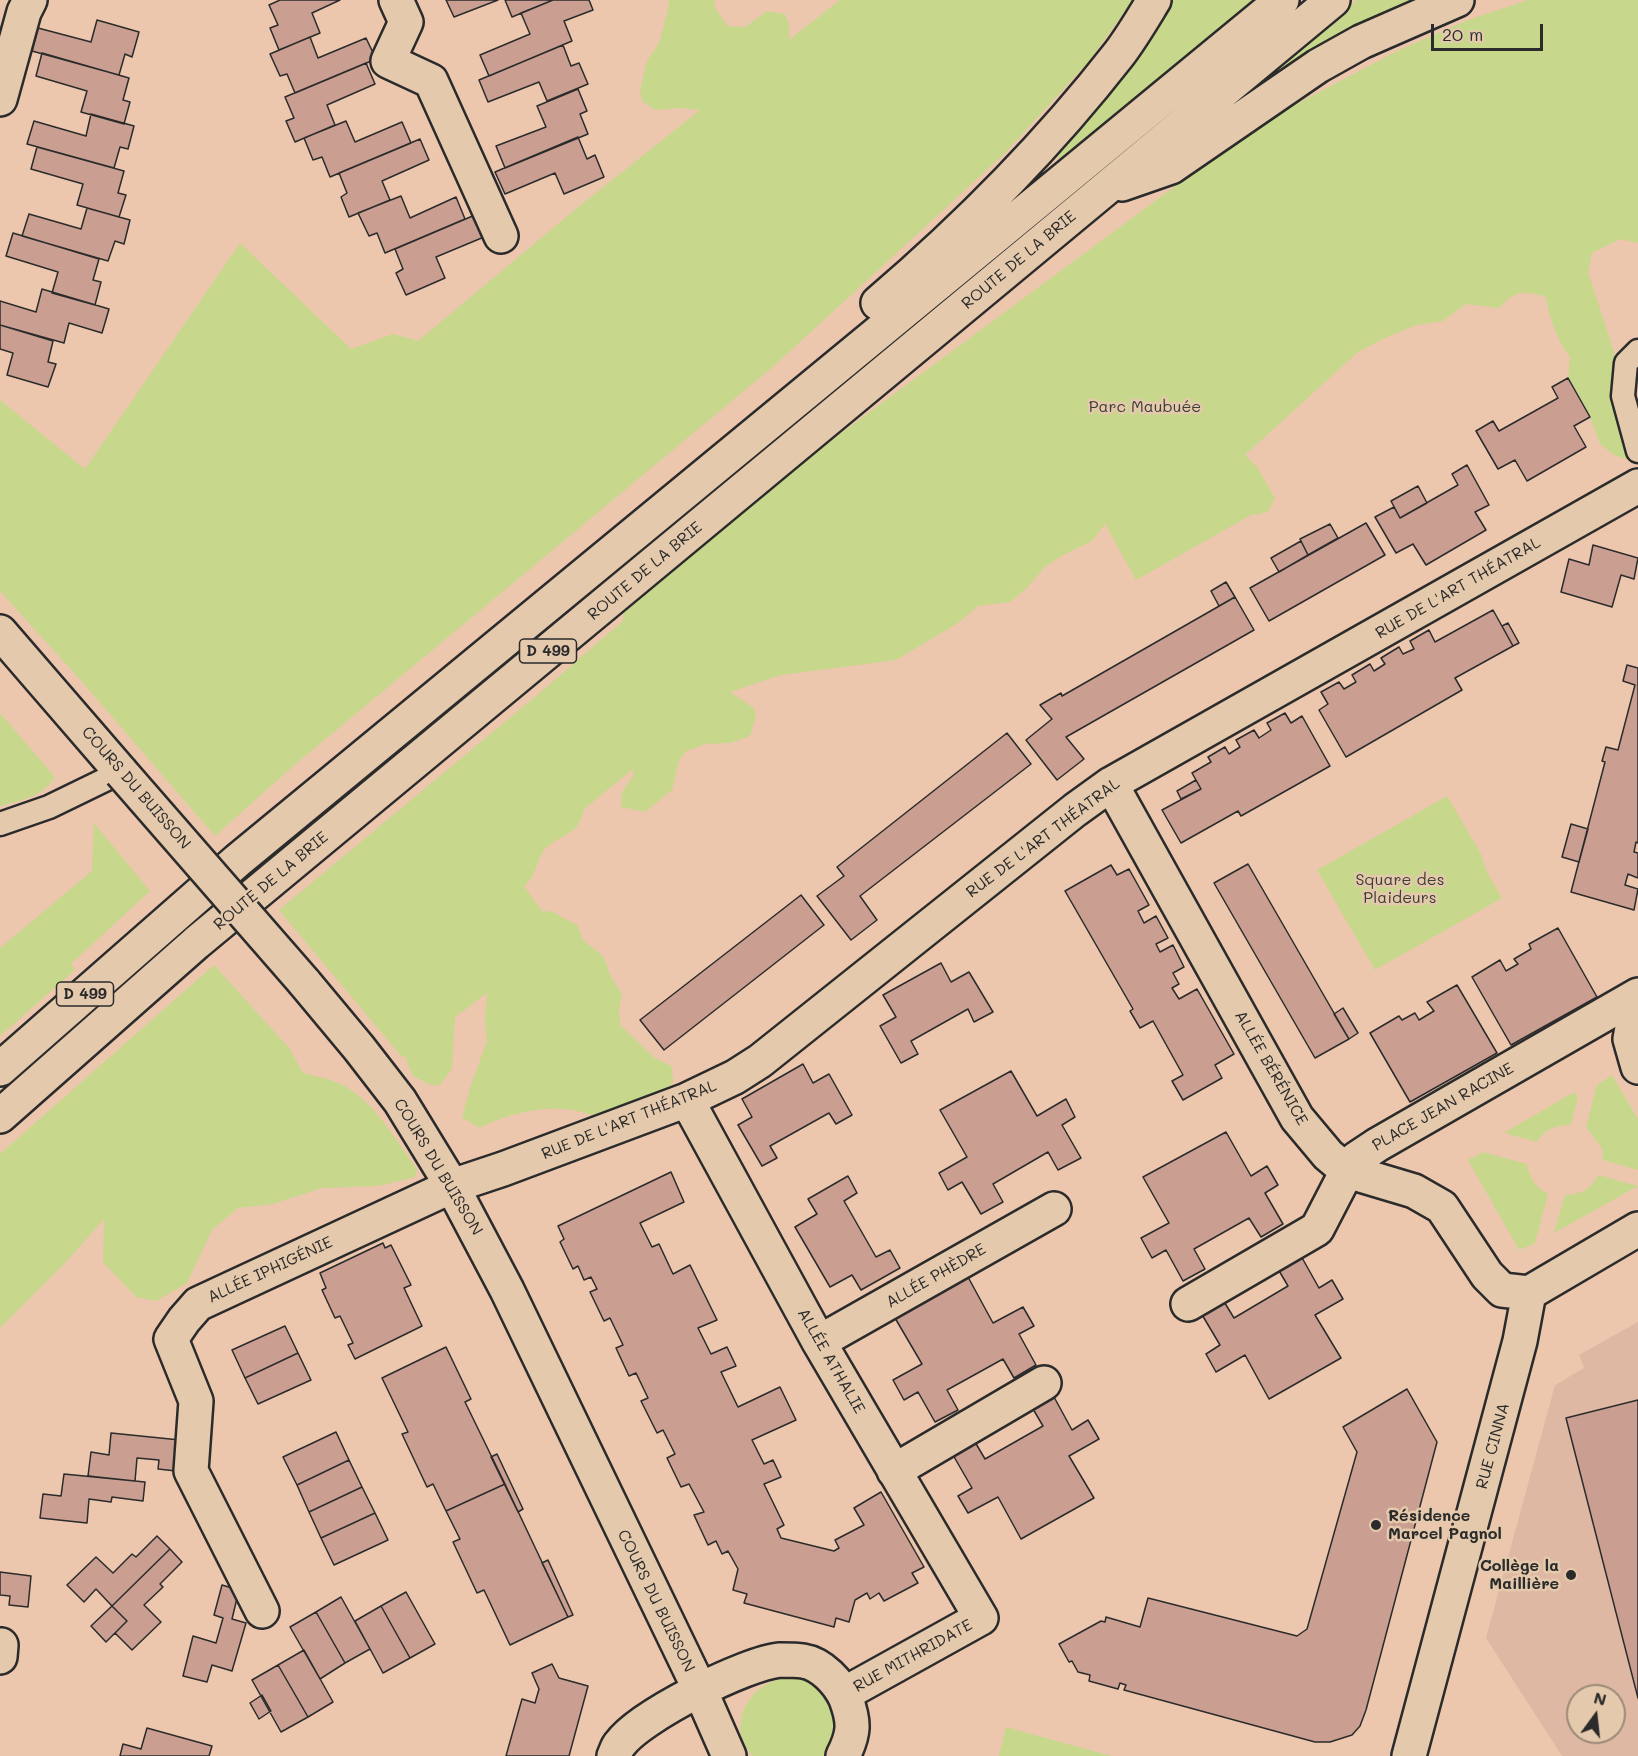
<!DOCTYPE html>
<meta charset="utf-8">
<style>
body{margin:0}
#map{position:relative;width:1638px;height:1756px;overflow:hidden;background:#ecc7ae;font-family:Mali,sans-serif}
canvas{display:block}
.north{position:absolute;left:1566px;top:1684px;width:60px;height:60px;box-sizing:border-box;background:#e5c9ac;border:2px solid #9b8a78;border-radius:50%;rotate:15deg;font-size:16px;font-weight:700;line-height:24px;text-align:center;color:#2b2b2b}
.north::after{content:'';display:block;margin:auto;width:21px;height:27px;background:#2b2b2b;clip-path:polygon(50% 0,100% 100%,50% 72%,0 100%)}
.scale{position:absolute;left:1431px;top:24px;width:112px;height:27px;box-sizing:border-box;border:3px solid #2b2b2b;border-top:0;padding-left:8px;font-size:18px;line-height:21px;white-space:nowrap;color:#2b2b2b;-webkit-text-stroke:4px #e5c9ac;paint-order:stroke}
</style>
<div id="map">
<canvas width="1638" height="1756"></canvas>
<div class="north">N</div>
<div class="scale">20 m</div>
</div>
<script>
const context = document.querySelector('canvas').getContext('2d');
context.lineJoin = 'round';
function fill(path, color) {
  context.fillStyle = color;
  context.fill(path, 'evenodd');
}
function trace(path, color, width, dash) {
  context.strokeStyle = color;
  context.lineWidth = width;
  context.lineCap = dash ? 'butt' : 'round';
  context.setLineDash(dash || []);
  context.stroke(path);
}
function label(font, color, halo, rows, align = 'center') {
  context.font = font + ' Mali,sans-serif';
  context.lineWidth = 5;
  context.setLineDash([]);
  context.textBaseline = 'middle';
  context.strokeStyle = halo;
  context.fillStyle = color;
  for (const [text, x, y, turn = 0] of rows) {
    context.save();
    context.translate(x, y);
    context.rotate((+turn || 0) * Math.PI / 180);
    context.textAlign = isNaN(turn) ? turn : align;
    if (halo) context.strokeText(text, 0, 0);
    context.fillText(text, 0, 0);
    context.restore();
  }
}
const built = new Path2D(`
 M1638,1322V1756H1562L1486,1638L1555,1385L1584,1368L1579,1355ZM1578,1696H1614V1732H1578Z`);
const green = new Path2D(`
 M668,0H715L714,6L727,26L745,27L767,11L785,14L789,24V40L840,0H1133L1089,61L1004,154L775,365L292,767L215,836L77,676L0,591V400L85,469L240,243L351,349L393,334L418,341L577,208L700,110L680,108L655,110L642,101L640,90L647,61L659,43L669,6Z
 M1173,0H1262L1061,164L1058,157L1061,151C1103,104 1140,54 1173,0Z
 M1357,0H1421L1276,76H1271V71Z
 M1528,0H1638V243L1620,239L1592,253L1588,272L1629,398L1638,444L1632,461L1614,455L1600,444L1590,417L1568,378L1570,357C1556,339 1550,319 1546,297C1524,290 1515,290 1499,308L1466,304L1443,321L1417,325L1389,336L1358,352L1245,455L1257,467L1275,498L1269,511L1256,515L1253,514L1136,580L1105,524L1092,541L1061,556L1044,568L1027,588L1010,602L978,606L958,623L896,660L781,675L730,692L754,708L756,715L750,736L730,743L706,744L686,751L679,761L672,790L645,812L621,807L622,792L634,775L633,769L584,809C579,837 559,834 545,849C536,860 536,878 524,886L543,912L551,911L578,926L582,939L604,957L611,977L622,994L619,1010L620,1025L655,1058L672,1066L673,1082L663,1093L646,1097L601,1119C562,1100 516,1110 479,1128L462,1117L470,1088L487,1041L485,1020L487,993L455,1017L452,1069L439,1086L426,1083L412,1075L405,1056L402,1057L279,910L536,696L623,621L624,606L752,499L1212,159L1289,108L1401,49L1468,20Z
 M0,713L55,777C42,797 22,800 0,806Z
 M1447,796L1481,854L1487,872L1502,898L1375,970L1317,870Z
 M94,823L150,891L71,964L75,970L0,1036V948L92,871Z
 M214,965L289,1048L303,1073C319,1077 337,1080 351,1090C379,1109 397,1142 417,1169L415,1177L378,1186L322,1188L273,1204L238,1208L212,1230L187,1283L156,1301L136,1297L103,1262L104,1219L65,1263L0,1328V1154Z
 M1612,1075L1638,1119V1170L1603,1160L1602,1148L1586,1127L1597,1085Z
 M1574,1092L1578,1097L1571,1125C1554,1126 1546,1128 1537,1142L1504,1133Z
 M1483,1152L1527,1164C1530,1178 1535,1187 1548,1194L1535,1243L1519,1250L1468,1160Z
 M1598,1175L1638,1186L1554,1233L1565,1195C1581,1194 1591,1190 1598,1175Z
 M788,1677C821,1681 845,1705 833,1739C831,1746 830,1751 825,1756H753C724,1724 750,1682 788,1677Z
 M1006,1727L1111,1756H999Z`);
const building = new Path2D(`
 M280,0H340L312,13L320,33L279,50L270,28L278,25L269,5Z
 M446,0H498L454,17Z
 M505,0H553L512,17Z
 M553,0H589L593,10L564,21L572,41L489,76L480,55L530,34L521,13Z
 M97,20L139,32L132,57L125,54L119,75L32,51L38,28L91,42Z
 M310,37L318,58L366,38L376,59L295,93L287,74L280,76L270,54Z
 M563,45L571,66L579,63L588,84L547,101L539,82L488,102L479,80Z
 M42,53L129,78L123,100L130,102L124,124L81,112L87,91L36,76Z
 M366,63L375,84L327,105L335,125L295,142L286,121L294,118L285,97Z
 M578,89L587,111L580,114L588,134L505,168L496,146L546,127L537,106Z
 M91,114L134,126L128,149L120,147L114,168L27,144L34,121L86,136Z
 M346,121L355,142L402,122L411,143L330,177L322,157L313,160L304,138Z
 M578,137L587,159L595,155L604,177L564,194L555,173L505,194L495,172Z
 M420,139L429,160L382,181L390,200L349,217L341,197L347,193L339,173Z
 M37,147L124,171L118,193L126,195L119,217L77,205L83,184L31,169Z
 M401,196L410,218L456,197L465,219L385,253L377,233L369,236L358,213Z
 M87,208L130,220L124,244L115,241L108,261L22,236L29,214L81,229Z
 M475,215L484,237L436,257L445,278L406,295L396,273L403,269L395,249Z
 M13,233L99,259L93,280L101,282L95,305L52,293L58,272L6,256Z
 M42,289L109,309L102,333L69,323L64,343L0,325V301L36,312Z
 M0,325L53,341L48,362L56,364L48,387L7,375L13,353L0,349Z
 M1568,378L1590,417L1574,426L1586,447L1527,481L1515,460L1498,469L1476,431L1493,421L1499,431L1558,398L1552,387Z
 M1467,465L1489,505L1475,512L1486,530L1426,565L1413,544L1396,553L1375,517L1394,507L1400,518L1458,485L1452,474Z
 M1418,486L1427,503L1400,518L1391,501Z
 M1366,523L1385,555L1269,621L1250,588Z
 M1330,524L1338,538L1308,555L1300,539Z
 M1301,541L1308,555L1279,572L1271,558Z
 M1593,545L1638,558L1634,579L1621,575L1612,607L1561,592L1569,559L1589,565Z
 M1226,582L1235,597L1219,606L1211,591Z
 M1235,597L1254,630L1066,737L1084,759L1057,780L1026,740L1052,719L1040,705L1061,693L1062,696Z
 M1493,610L1513,646L1455,678L1462,690L1346,757L1319,710L1328,704L1321,692L1339,682L1344,689L1356,682L1352,675L1370,664L1374,671L1385,664L1381,658L1399,647L1403,654L1414,649L1410,641L1429,630L1435,642Z
 M1508,623L1519,643L1513,646L1502,626Z
 M1627,665L1638,668V843L1636,842L1634,852L1638,853V878L1628,874L1625,885L1638,889L1634,910L1571,892L1605,762L1602,761L1606,747L1618,750L1635,685L1623,681Z
 M1285,713L1291,723L1302,716L1330,766L1241,816L1238,811L1181,843L1162,810L1201,789L1192,773L1211,762L1208,757L1225,747L1229,754L1240,747L1236,740L1254,730L1259,738L1271,730L1267,723Z
 M1007,733L1031,764L860,896L877,920L851,940L817,896L844,876L837,867Z
 M1196,780L1201,789L1181,799L1177,791Z
 M1571,824L1588,829L1579,862L1562,857Z
 M1248,864L1349,1039L1315,1058L1214,883Z
 M1111,865L1117,875L1129,869L1149,905L1138,911L1144,923L1156,916L1168,938L1156,944L1160,952L1173,945L1184,967L1173,973L1179,984L1172,988L1179,999L1197,989L1234,1054L1215,1065L1222,1078L1183,1100L1172,1081L1183,1075L1153,1021L1140,1028L1130,1011L1133,1009L1065,891Z
 M801,895L824,925L664,1050L640,1020Z
 M1558,928L1597,997L1511,1045L1472,977L1500,960L1506,971L1518,964L1514,959L1531,949L1529,944Z
 M941,963L951,982L969,972L993,1012L974,1022L968,1009L911,1041L918,1054L901,1063L880,1026L896,1017L883,995Z
 M1457,985L1497,1053L1410,1102L1370,1033L1399,1016L1402,1020L1415,1013L1419,1020L1434,1011L1427,1002Z
 M1343,1008L1358,1033L1349,1039L1334,1014Z
 M803,1064L813,1083L829,1074L852,1115L836,1124L829,1113L770,1146L777,1158L762,1166L738,1125L752,1117L742,1099Z
 M1011,1071L1037,1116L1066,1099L1075,1117L1062,1125L1081,1158L1058,1170L1048,1152L993,1184L1003,1202L981,1214L962,1182L948,1190L939,1173L967,1157L940,1110Z
 M1226,1132L1251,1176L1267,1166L1278,1185L1265,1193L1283,1224L1261,1237L1249,1218L1194,1249L1205,1269L1183,1281L1166,1250L1152,1258L1141,1238L1169,1223L1143,1177Z
 M671,1172L684,1202L640,1223L652,1247L659,1244L673,1274L690,1265L717,1320L698,1328L711,1354L727,1347L736,1366L721,1372L738,1407L780,1387L796,1420L752,1440L764,1464L773,1460L781,1477L764,1484L784,1525L777,1529L781,1538L834,1551L839,1548L835,1540L864,1525L854,1508L881,1492L924,1567L912,1573L918,1583L884,1601L879,1593L870,1599L867,1593L855,1600L849,1622L836,1618L834,1627L744,1603L747,1594L733,1590L738,1569L728,1551L722,1554L716,1541L708,1545L694,1515L704,1512L689,1484L681,1487L667,1458L675,1454L663,1430L657,1433L641,1401L648,1398L636,1373L629,1376L616,1348L623,1345L610,1318L604,1321L590,1292L597,1289L591,1277L584,1280L578,1266L573,1269L560,1242L564,1239L558,1226Z
 M848,1176L857,1193L844,1201L876,1257L890,1250L900,1268L861,1290L852,1275L830,1287L795,1227L817,1214L808,1199Z
 M383,1243L385,1248L391,1245L411,1285L404,1288L422,1326L355,1359L348,1345L353,1343L340,1316L335,1318L322,1290L326,1288L320,1273Z
 M1301,1256L1319,1288L1332,1280L1343,1299L1315,1315L1341,1358L1269,1399L1245,1355L1216,1372L1206,1354L1220,1345L1201,1313L1223,1300L1234,1318L1288,1286L1278,1269Z
 M968,1277L993,1323L1023,1307L1034,1326L1019,1334L1036,1365L1014,1378L1003,1359L947,1390L958,1410L935,1422L918,1392L904,1400L893,1380L922,1364L895,1318Z
 M285,1326L298,1353L245,1378L232,1350Z
 M446,1347L471,1399L465,1402L505,1484L446,1511L433,1484L427,1487L402,1434L408,1432L382,1378Z
 M298,1353L311,1380L258,1404L245,1378Z
 M1407,1389L1437,1442L1366,1710L1360,1726L1352,1735L1330,1742H1315L1124,1690L1126,1685L1120,1683L1118,1689L1089,1681L1090,1675L1078,1672L1072,1661L1069,1662L1059,1644L1101,1621L1105,1622L1106,1617L1140,1627L1148,1598L1297,1636L1307,1629L1357,1452L1343,1427Z
 M1054,1397L1072,1430L1088,1420L1099,1439L1069,1456L1094,1498L1021,1539L998,1497L968,1513L958,1496L972,1488L953,1455L975,1442L985,1459L1043,1426L1033,1409Z
 M1638,1400V1698L1566,1418Z
 M336,1432L349,1460L297,1485L283,1457Z
 M111,1433L180,1440L176,1471L158,1469L159,1460L137,1458L135,1481L88,1476L91,1452L109,1455Z
 M497,1454L523,1509L518,1512L491,1457Z
 M349,1460L362,1487L309,1512L297,1485Z
 M64,1474L145,1482L143,1501L112,1497L111,1502L89,1499L87,1523L40,1518L43,1494L61,1496Z
 M505,1484L568,1617L510,1645L484,1590L477,1593L453,1542L460,1539L446,1511Z
 M362,1487L375,1513L321,1538L309,1512Z
 M375,1513L388,1540L334,1565L321,1538Z
 M157,1536L170,1549L112,1606L96,1589L84,1602L67,1585L96,1557L113,1573L132,1554L136,1557Z
 M170,1549L182,1562L160,1584L163,1587L144,1605L161,1622L132,1650L115,1633L127,1621L112,1606Z
 M548,1560L573,1615L568,1617L542,1563Z
 M0,1572L31,1576L28,1607L9,1605L10,1596L0,1595Z
 M222,1585L239,1590L232,1619L246,1623L232,1671L212,1665L207,1682L183,1676L193,1636L216,1643L223,1618L214,1615Z
 M406,1592L435,1644L410,1658L381,1606Z
 M341,1597L370,1649L345,1663L316,1612Z
 M112,1606L127,1621L106,1642L91,1626Z
 M381,1606L410,1658L383,1673L355,1621Z
 M316,1612L345,1663L320,1679L290,1627Z
 M304,1650L333,1702L308,1717L278,1665Z
 M552,1664L559,1678L588,1686L569,1756H506L522,1699L535,1703L539,1689L532,1673Z
 M278,1665L308,1717L281,1732L252,1680Z
 M262,1695L271,1711L259,1719L250,1703Z
 M147,1728L212,1746L209,1756H120L123,1744L141,1749Z`);
const lane = new Path2D(`
 M1638,351L1626,363L1623,396L1638,451
 M0,824L49,807L121,772`);
const street = new Path2D(`
 M396,0L406,22L388,61L431,81L501,236
 M0,99L24,12L30,0
 M0,632L121,772
 M1111,784L1297,1118L1328,1155L1347,1171L1414,1191L1442,1207L1487,1275L1502,1290L1529,1293
 M304,982L359,1048L400,1101L452,1186L507,1290L700,1690L729,1756
 M687,1100L819,1342L981,1618L844,1694
 M1356,1159L1377,1145L1638,995L1630,1039L1638,1067
 M1188,1304L1317,1229L1347,1171
 M819,1342L1054,1209
 M894,1471L1044,1383
 M262,1611L191,1471L196,1401L171,1339L184,1320L198,1304L452,1186L503,1169L687,1100L735,1077L760,1061L1075,810L1111,784L1638,486
 M0,1657L1,1645
 M614,1756C616,1752 617,1747 620,1744C640,1716 746,1663 780,1660C787,1660 797,1660 803,1661C822,1664 839,1683 846,1699C855,1723 854,1734 843,1756
 M1409,1756L1520,1341L1529,1293L1638,1229`);
const highway = new Path2D(`
 M1122,184L1171,167L1318,66L1361,42L1457,0
 M878,303C966,228 1048,145 1119,54C1132,37 1143,18 1154,0
 M0,1069L237,861L1282,0
 M0,1116L196,943L1333,0`);
const streetBridge = new Path2D(`
 M121,772L304,982`);
const markers = [
 [1376,1525,6,"#2b2b2b"],
 [1571,1575,6,"#2b2b2b"]
];
const shields = [
 [548,651,57],
 [85,994,57]
];
const shieldNames = [
 ["D 499",548,651],
 ["D 499",85,994]
];
const streetNames = [
 ["ROUTE DE LA BRIE",1019,260,-40],
 ["ROUTE DE LA BRIE",645,571,-40],
 ["RUE DE L'ART THÉATRAL",1458,588,-30],
 ["COURS DU BUISSON",136,788,49],
 ["RUE DE L'ART THÉATRAL",1043,838,-37],
 ["ROUTE DE LA BRIE",271,881,-40],
 ["ALLÉE BÉRÉNICE",1271,1068,60],
 ["PLACE JEAN RACINE",1443,1107,-30],
 ["RUE DE L'ART THÉATRAL",629,1120,-22],
 ["COURS DU BUISSON",438,1167,59],
 ["ALLÉE IPHIGÉNIE",270,1270,-25],
 ["ALLÉE PHÈDRE",936,1276,-30],
 ["ALLÉE ATHALIE",831,1361,60],
 ["RUE CINNA",1493,1446,-75],
 ["COURS DU BUISSON",656,1601,64],
 ["RUE MITHRIDATE",913,1656,-29]
];
const parkNames = [
 ["Parc Maubuée",1145,407],
 ["Square des",1400,880],
 ["Plaideurs",1400,898]
];
const poiNames = [
 ["Résidence",1388,1516],
 ["Marcel Pagnol",1388,1534],
 ["Collège la",1559,1566,"right"],
 ["Maillière",1559,1584,"right"]
];
fill(built, '#deb8a3');
fill(green, '#c7d78b');
fill(building, '#ca9f91');
trace(building, '#2b2b2b', 1.5);
trace(lane, '#2b2b2b', 27);
trace(street, '#2b2b2b', 38);
trace(highway, '#2b2b2b', 38);
trace(lane, '#e5c9ac', 22);
trace(street, '#e5c9ac', 33);
trace(highway, '#e5c9ac', 33);
trace(streetBridge, '#2b2b2b', 38, []);
trace(streetBridge, '#e5c9ac', 33);
for (const [x, y, r, color] of markers) {
  const dot = new Path2D();
  dot.arc(x, y, r, 0, 2 * Math.PI);
  context.fillStyle = color;
  context.fill(dot);
  trace(dot, '#e5c9ac', 2);
}
for (const [x, y, w] of shields) {
  const box = new Path2D();
  box.roundRect(x - w / 2, y - 12, w, 24, 4.5);
  context.fillStyle = '#e5c9ac';
  context.fill(box);
  trace(box, '#2b2b2b', 1.5);
}
label('bold 15px', '#2b2b2b', null, shieldNames);
label('16px', '#2b2b2b', '#e5c9ac', streetNames);
label('16px', '#3b3c35', '#e5c9ac', parkNames);
label('bold 16px', '#2b2b2b', '#e5c9ac', poiNames, 'left');
</script>
